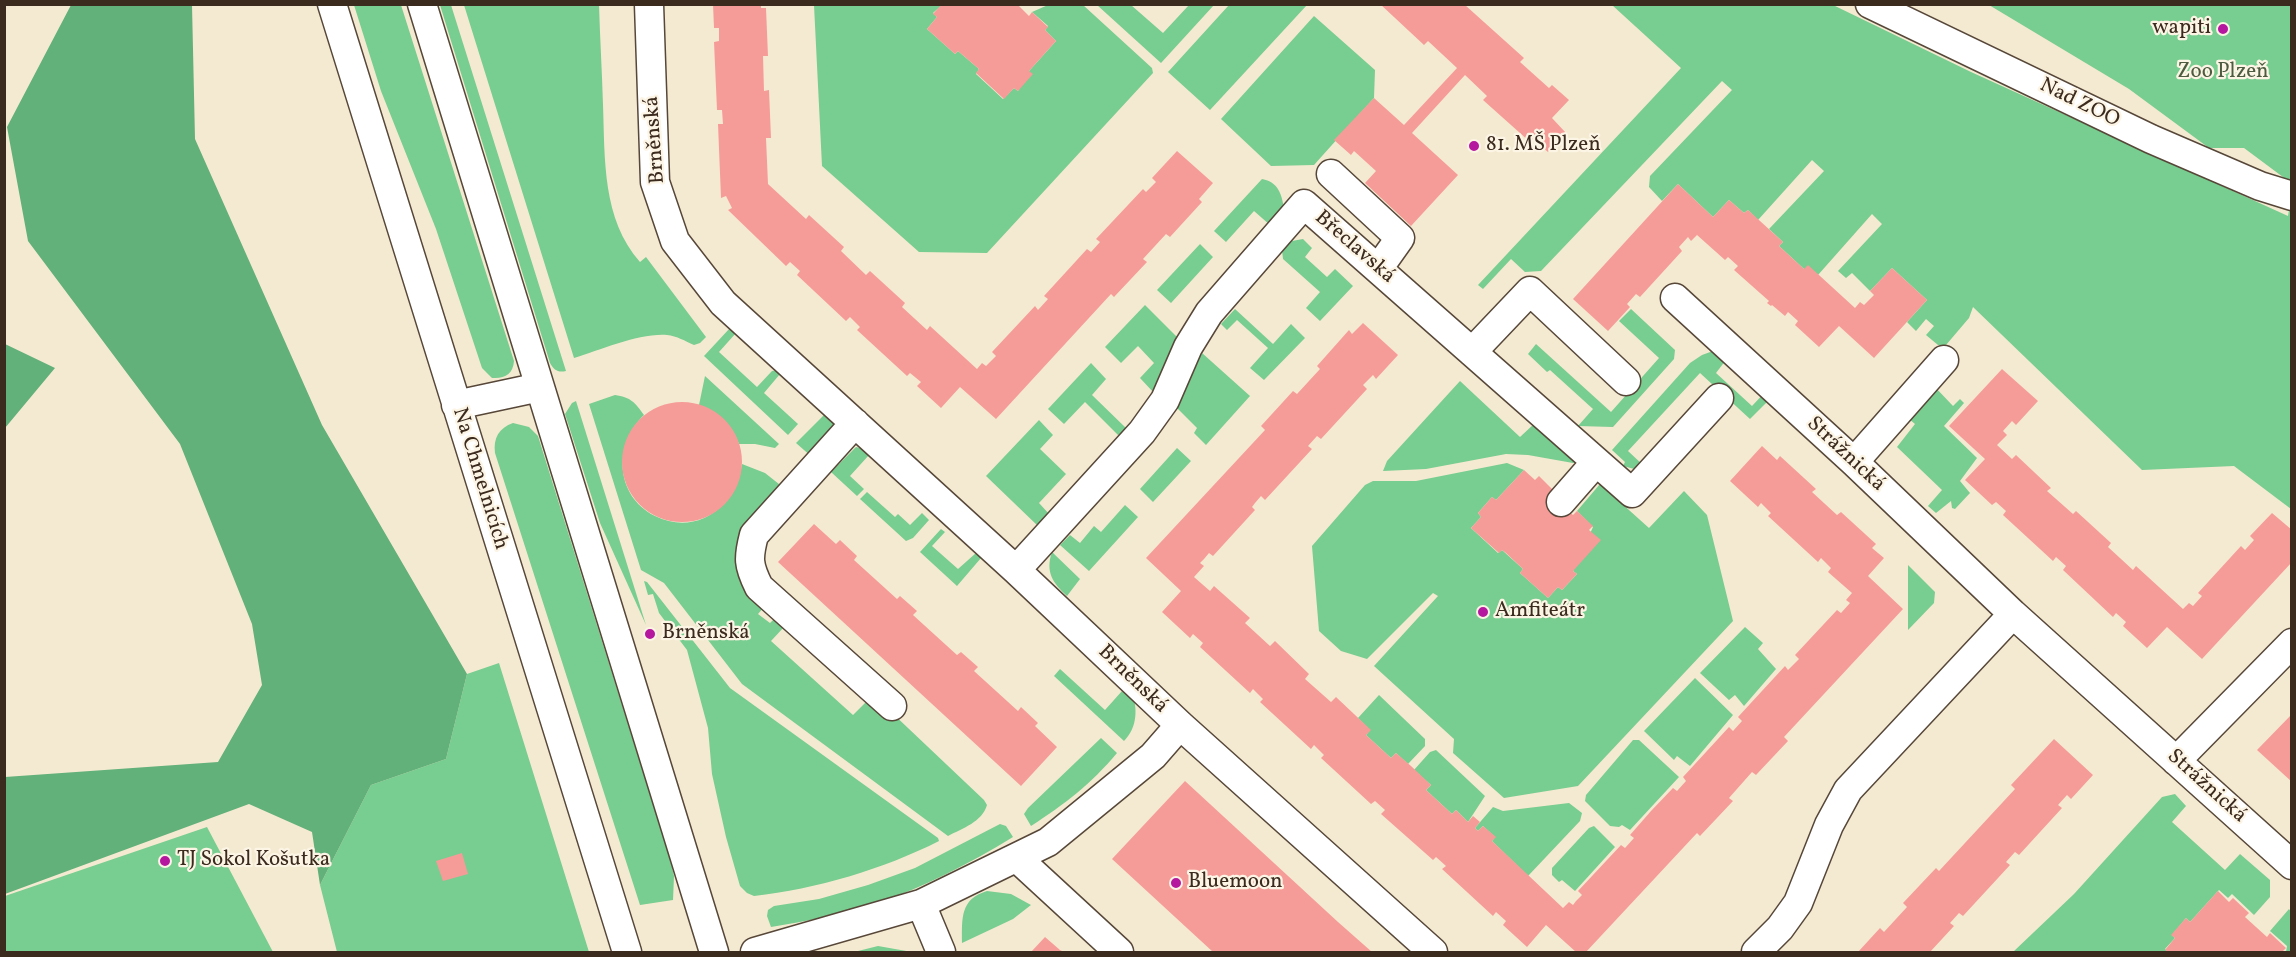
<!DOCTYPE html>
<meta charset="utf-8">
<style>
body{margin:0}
#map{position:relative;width:2296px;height:957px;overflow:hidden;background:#f4ead1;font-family:Vollkorn,serif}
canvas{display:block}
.frame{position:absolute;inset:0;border:6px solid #3b2a1e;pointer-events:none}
</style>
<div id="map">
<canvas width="2296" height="957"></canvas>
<div class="frame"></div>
</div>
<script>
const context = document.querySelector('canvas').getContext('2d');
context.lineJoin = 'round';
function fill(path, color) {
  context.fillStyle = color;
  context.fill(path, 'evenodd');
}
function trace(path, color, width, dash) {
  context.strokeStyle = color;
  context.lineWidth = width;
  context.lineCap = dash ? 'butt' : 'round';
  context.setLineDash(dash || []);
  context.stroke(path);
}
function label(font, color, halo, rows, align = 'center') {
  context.font = font + ' Vollkorn,serif';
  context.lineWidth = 4.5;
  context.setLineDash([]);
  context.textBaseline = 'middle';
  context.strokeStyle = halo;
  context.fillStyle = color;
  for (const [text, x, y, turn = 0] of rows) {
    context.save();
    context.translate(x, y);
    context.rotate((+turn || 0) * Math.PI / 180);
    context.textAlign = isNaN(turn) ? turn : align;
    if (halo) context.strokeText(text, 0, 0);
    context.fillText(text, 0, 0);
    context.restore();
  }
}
const green = new Path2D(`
 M354,5H401L514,361C513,374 505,379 492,378L482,368L436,229L381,91Z
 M440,5H451L566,371C558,373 554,370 550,363Z
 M464,5H599C600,38 602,72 603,105C605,159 602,219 640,262L646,257L706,337L700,343L694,345C685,341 677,336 667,335C639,333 601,350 574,358Z
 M814,5H942L933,13L937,17L927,29L955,54L958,51L979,69L976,74L1003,99L1014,88L1018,91L1029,71L1056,41L1045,30L1048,26L1032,12L1048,5H1083L1152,68L1153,73L987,253L919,252L822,166Z
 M1097,5H1131L1163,33L1189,5H1214L1161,63Z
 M1229,5H1307L1210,110L1168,72Z
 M1612,5H1833L1971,72L2288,216L2291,197V509L2234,466L2142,470L1973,307L1969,318L1946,345H1938L1926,335L1934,326L1926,319L1916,331L1907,322L1927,300L1892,268L1870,291L1852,273L1846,278L1838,271L1882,224L1872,214L1818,275L1804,269L1779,246L1783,242L1769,229L1824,171L1812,160L1758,220L1748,210L1744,213L1729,200L1713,217L1678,184L1662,201L1649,187L1650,176L1732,90L1722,81L1541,271L1525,272L1511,259L1483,289L1478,285L1681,68Z
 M1989,5H2291V183L2244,148H2209L2129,89Z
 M1314,16L1375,70L1374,98L1314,165L1271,166L1221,119Z
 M1262,179C1278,182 1282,194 1284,209L1270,225L1254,211L1226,242L1214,231Z
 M1303,239L1312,248L1305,257L1327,277L1335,269L1353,286L1320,321L1306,308L1320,292L1283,259L1282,250L1292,241Z
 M1200,244L1213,257L1171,303L1157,290Z
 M1145,305L1180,340L1154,393L1140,378L1154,363L1138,346L1121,363L1105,347Z
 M1235,309L1273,344L1291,324L1305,338L1264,380L1250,368L1268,348L1237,320L1227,330L1221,324Z
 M1631,309L1675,350L1674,359L1613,427L1578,426L1593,409L1550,370L1547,372L1528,354L1536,344L1611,412L1659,358L1619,321Z
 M730,328L736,333L719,352L757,387L772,371L777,370L780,374L764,393L798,424L788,435L704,356Z
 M1713,351L1729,356L1716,373L1752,406L1767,390L1773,396L1750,419L1700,373L1628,451L1644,466L1638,470L1623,466L1625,462L1612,450L1690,363L1702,355Z
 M1202,353L1250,396L1206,445L1194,433L1197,428L1177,408Z
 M1091,363L1106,379L1092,395L1128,430L1121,438L1085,402L1064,424L1048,409Z
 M705,376L779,444L775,448L755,444H739C732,425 718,412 699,405Z
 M1460,381L1520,437L1535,423L1575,462L1573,463L1528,455L1506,454L1426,469L1383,471L1387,461Z
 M1934,386L1953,406L1960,399L1964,403L1944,426L1977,458L1960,481L1970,493L1955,509L1952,508L1951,501L1936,513L1928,506L1942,490L1897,447L1915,424L1903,414Z
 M615,395C630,397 635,402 644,415C614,444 614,495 655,516C697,537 736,506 742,464L765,473L784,488L746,529L764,607L758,614L770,623L776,617L784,627L771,641L853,715L868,700L889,710L984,800L987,805C982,822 963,828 948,836L742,684L664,583L641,570L589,404Z
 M576,401L646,625L600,523L565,414L572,403Z
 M825,414L833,422L835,429L812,457L796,443Z
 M1039,420L1053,435L1040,449L1066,474L1039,503L1050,515L1039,527L986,476Z
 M513,423L529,427L538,436L670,859L674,876L673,900L640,905L495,453C493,438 499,428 513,423Z
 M856,447L866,450L869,455L850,476L864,489L857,496L831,472Z
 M1177,448L1191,461L1153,502L1140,489Z
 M1507,463L1524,470L1496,500L1492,497L1478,513L1481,517L1471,528L1498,553L1502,550L1523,569L1520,573L1548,598L1558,587L1562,590L1577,574L1573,571L1593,527L1577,511L1600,484L1649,528L1684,491L1707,515L1733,621L1578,786L1504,798L1453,753L1454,739L1374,666L1438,596L1433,593L1367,659L1341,651L1319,631L1312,546L1365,485L1373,481H1416Z
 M867,492L895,517L898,514L910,525L922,513L929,520L913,538L906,541L860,499Z
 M1125,505L1138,517L1089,571L1060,545L1070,535L1080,543L1094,526L1101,532Z
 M941,529L945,532L932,546L958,569L976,553L981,558L957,586L920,552Z
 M1052,552L1080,579L1067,596C1053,583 1045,572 1052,552Z
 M1908,565L1935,592L1934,603L1908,630Z
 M644,581L647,582L730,688L938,838L939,841C884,869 816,889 754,896L747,893L740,886L726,837L712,774L708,728L687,650L659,613L653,594L648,595Z
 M1745,627L1763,643L1758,649L1776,669L1744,706L1735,695L1729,700L1700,673Z
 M499,663L589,952H337L320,885L371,785L446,759L467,674Z
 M1060,669L1105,710L1122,691L1133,696C1138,712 1136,729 1124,741L1054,676Z
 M1695,678L1733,715L1690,766L1677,756L1674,760L1644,731Z
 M1379,695L1425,739V746L1408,764L1396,753L1391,758L1366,735L1370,730L1358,718Z
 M1101,738L1117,753C1091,784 1065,804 1031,826L1024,814L1028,808Z
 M1633,740H1639L1679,777L1630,830L1622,825L1619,827L1610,826L1585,801L1586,795Z
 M1436,750L1485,796L1468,822L1456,810L1452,814L1426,790L1431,785L1414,770L1430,752Z
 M2175,794L2186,806L2172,822L2225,870L2240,854L2270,880V897L2254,915L2232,894L2228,898L2219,890L2190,922L2186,918L2172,935L2175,938L2165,949L2168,952H2013L2074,894L2162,797Z
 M1569,803L1582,813L1580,821L1528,876L1492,841L1495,837L1483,826L1478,831L1475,828L1493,807L1503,811Z
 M1000,824L1006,826L1013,837C969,864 924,887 875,904C841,915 806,921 771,927L767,916L768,910L774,906L819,899L868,885L915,868Z
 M1594,826L1615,847L1575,891L1562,880L1559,882L1552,875V868L1589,828Z
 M207,827L273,952H5V896Z
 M987,891L1011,894L1031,905L1013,919L962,943C962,918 960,899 987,891Z
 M2289,909L2291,912V952H2286L2287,946L2270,931Z
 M878,946L912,952H854Z`);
const forest = new Path2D(`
 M71,5H192L195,139L322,425L467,674L446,759L371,785L320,885L312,832L249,804L5,894V777L218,762L262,685L252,624L180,444L28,241L7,127Z
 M5,344L55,368L5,428Z`);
const building = new Path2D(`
 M713,4H761V8H766L768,56H763L764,91L769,90L771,138H766L768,184L806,219L809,215L844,247L841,251L866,275L870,271L905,303L902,307L927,330L930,326L977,369L982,363L986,366L996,356L992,352L1035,306L1038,310L1048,299L1044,296L1087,249L1091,252L1100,242L1096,239L1143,189L1146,192L1156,182L1152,178L1177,151L1213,183L1199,199L1202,202L1170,237L1166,234L1143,259L1147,262L1114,297L1111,294L996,419L960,387L941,408L917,386L921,382L910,373L907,376L857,330L860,327L850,317L846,321L797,275L800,271L790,262L786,266L728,210L732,208L726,196L721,198L718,124H723L722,110H717L714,42L719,41V28H714Z
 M942,4H1017L1029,16L1032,12L1048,27L1045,30L1056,41L1029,71L1033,74L1018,91L1014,88L1004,99L976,73L979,69L958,51L955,54L927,29L937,17L933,14Z
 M1380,4L1465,5L1524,58L1520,62L1549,88L1552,85L1569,100L1552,118L1566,133L1548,152L1533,139L1530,142L1483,100L1487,96L1465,75L1412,133L1458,175L1411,226L1365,183L1376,171L1354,151L1351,155L1334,140L1374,98L1404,125L1457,68L1428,41L1424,45Z
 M1678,184L1713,217L1729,200L1744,213L1748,210L1783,242L1779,246L1804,269L1808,265L1855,308L1860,302L1864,305L1874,295L1870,291L1892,268L1927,300L1874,358L1839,326L1819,347L1795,325L1798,321L1788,312L1785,316L1772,305L1771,306L1767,303L1769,301L1734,270L1738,266L1728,257L1725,260L1697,235L1691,241L1688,237L1679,247L1682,251L1640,297L1636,294L1627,304L1630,307L1608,331L1573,299Z
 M1363,323L1398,355L1376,379L1373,375L1363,385L1367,389L1321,439L1317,436L1308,446L1312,449L1265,500L1261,496L1255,503L1252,507L1255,510L1213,556L1209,553L1204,559L1200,563L1204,566L1194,577L1210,591L1214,586L1250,618L1245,623L1270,646L1275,641L1309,674L1305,679L1331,702L1336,697L1354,714L1371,730L1366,735L1391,758L1396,753L1411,766L1431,785L1426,790L1452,814L1456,810L1468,822L1473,816L1480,822L1475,828L1478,831L1483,826L1496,837L1492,841L1563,908L1569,902L1573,905L1576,901L1582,895L1578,891L1621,845L1625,848L1634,838L1630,835L1651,811L1673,788L1677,791L1686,781L1683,777L1729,727L1733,731L1742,721L1738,717L1785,666L1788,670L1799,659L1795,655L1837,610L1841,613L1850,603L1846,600L1852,593L1828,572L1831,568L1821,558L1818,562L1768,516L1771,513L1761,503L1758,507L1730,481L1762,446L1777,460L1780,456L1816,489L1812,492L1837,515L1841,512L1876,544L1872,548L1884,558L1868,576L1903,609L1784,737L1788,741L1756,775L1752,772L1729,798L1733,801L1700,836L1697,833L1586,952H1576L1546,925L1527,947L1503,925L1506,921L1496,912L1493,916L1442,869L1446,866L1436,857L1433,860L1381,814L1385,810L1375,801L1371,804L1321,758L1324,755L1314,745L1311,749L1260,702L1263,699L1253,689L1250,693L1200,647L1203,643L1193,634L1190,638L1162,612L1181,591L1146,558L1265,430L1261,426L1293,391L1297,394L1320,369L1317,366L1349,330L1352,334Z
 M2002,369L2038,401L2016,425L2012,421L2003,431L2007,435L1997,445L2012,459L2016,455L2051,488L2047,491L2073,514L2076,511L2111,543L2108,547L2133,570L2136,566L2183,609L2189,603L2193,606L2202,596L2198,593L2241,546L2245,550L2254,540L2250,536L2272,513L2292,530V562L2202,659L2167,627L2147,648L2123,626L2126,622L2116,613L2113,617L2063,570L2066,566L2056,557L2053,561L2003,515L2006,511L1996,502L1992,505L1965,480L1985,459L1949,426Z
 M622 462a60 60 0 1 1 120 0a60 60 0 1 1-120 0Z
 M1524,470L1535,480L1539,476L1555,492L1551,495L1573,515L1577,511L1593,526L1589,530L1601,540L1573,571L1577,574L1562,590L1558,587L1548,598L1520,573L1523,569L1506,553L1502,550L1499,553L1471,528L1481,517L1478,513L1492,497L1496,500Z
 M814,524L836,544L840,540L857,556L854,560L897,599L900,596L917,611L913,615L957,655L961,652L978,667L974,671L1018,711L1021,707L1038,723L1035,726L1057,747L1021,786L778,562Z
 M2292,714V782L2257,750Z
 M2054,739L2093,775L2071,799L2067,795L2058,805L2062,808L2019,855L2015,852L2006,862L2010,865L1963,916L1959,913L1950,923L1954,926L1930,952H1858L1880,928L1884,932L1907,907L1903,903L1936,868L1939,871L2015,789L2011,785Z
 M1185,781L1338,922L1372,952H1213L1112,859Z
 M462,853L468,874L443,881L436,861Z
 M2218,891L2229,902L2233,898L2249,913L2245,917L2267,937L2270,933L2286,948L2282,952H2168L2165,950L2175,938L2171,935L2186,918L2190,922Z
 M1045,937L1060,950L1064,952H1031Z`);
const minor = new Path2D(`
 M332,4L627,952
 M422,4L714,952
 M649,4L655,182L675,241L723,303L1016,570L1180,725L1433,952
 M1870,4L2151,139L2260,186L2292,196
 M1331,174L1400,238L1378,269
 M1675,298L1854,462L2013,614L2292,865
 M1472,352L1530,291L1626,381
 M456,405L540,387
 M855,423L754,535C748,558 748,565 759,587L892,706
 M1854,462L1944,360
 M1561,502L1596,462
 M1016,570L1142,432L1165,400L1188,347L1209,313L1304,204L1632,493L1719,398
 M2176,761L2292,643
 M1017,858L1119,952
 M921,904L941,952
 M755,952L921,904L1048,842L1153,756L1180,725
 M1756,952L1780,928L1798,903L1829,825L1848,790L2013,614`);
const markers = [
 [2223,29,6,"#b5179e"],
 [1474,146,6,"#b5179e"],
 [1483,612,6,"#b5179e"],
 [650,634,6,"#b5179e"],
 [165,861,6,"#b5179e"],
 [1176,883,6,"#b5179e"]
];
const poiNames = [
 ["wapiti",2211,29,"right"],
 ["81. MŠ Plzeň",1486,146],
 ["Amfiteátr",1495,612],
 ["Brněnská",662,634],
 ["TJ Sokol Košutka",177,861],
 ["Bluemoon",1188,883]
];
const parkNames = [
 ["Zoo Plzeň",2223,73]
];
const streetNames = [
 ["Nad ZOO",2079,104,26],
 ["Brněnská",656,140,-94],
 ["Břeclavská",1354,248,41],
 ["Strážnická",1845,455,43],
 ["Na Chmelnicích",479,479,73],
 ["Brněnská",1132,680,44],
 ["Strážnická",2206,787,42]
];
fill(green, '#78cd90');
fill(forest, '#62b07a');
fill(building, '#f69c98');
trace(minor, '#574739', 31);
trace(minor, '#fff', 28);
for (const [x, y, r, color] of markers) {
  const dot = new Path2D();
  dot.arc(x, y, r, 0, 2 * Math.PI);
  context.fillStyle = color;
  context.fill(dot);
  trace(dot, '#fcf5e5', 2);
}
label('21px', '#3b2a1e', '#fcf5e5', poiNames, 'left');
label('21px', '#4d5b40', '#fcf5e5', parkNames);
label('21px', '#3b2a1e', '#fcf5e5', streetNames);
</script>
